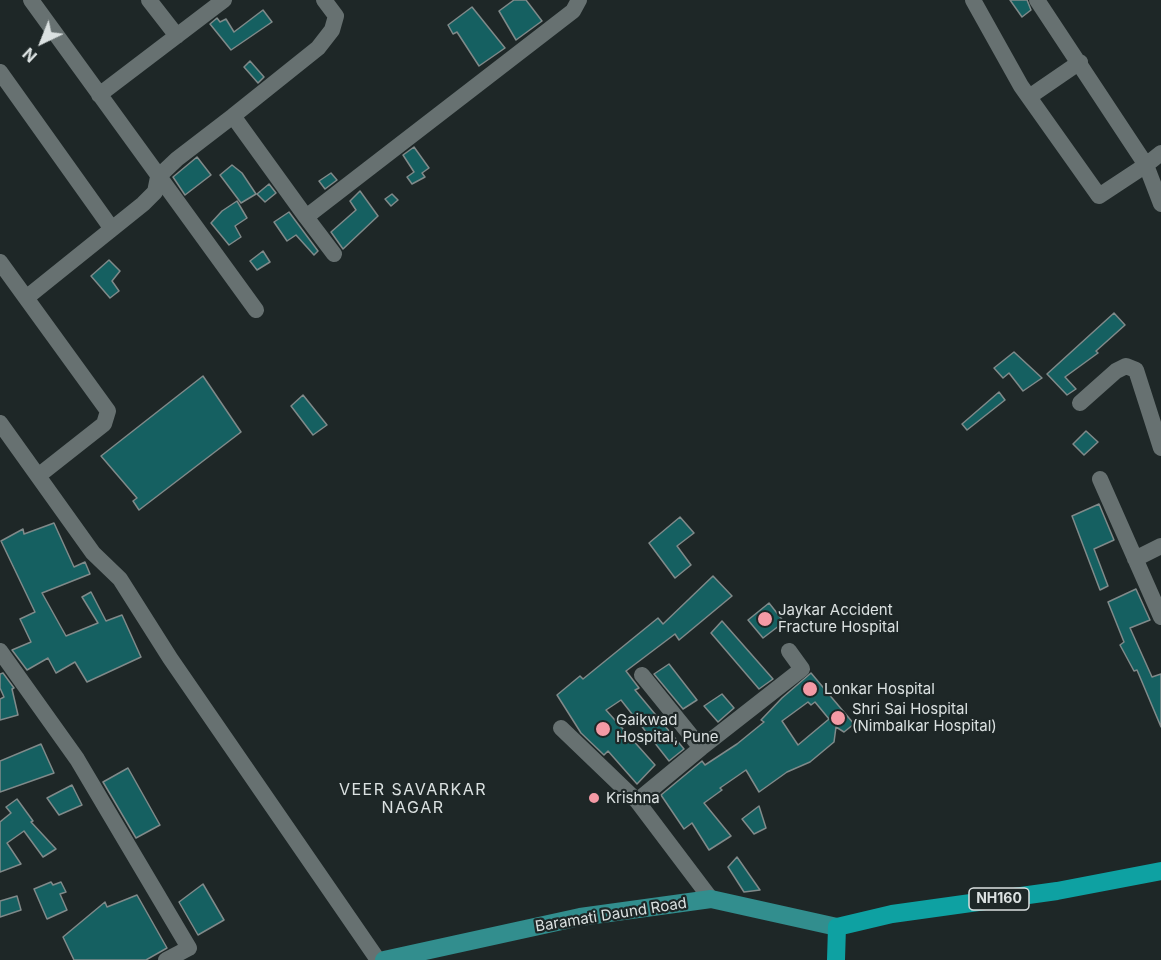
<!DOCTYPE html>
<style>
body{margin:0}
#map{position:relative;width:1161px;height:960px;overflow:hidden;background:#1e2727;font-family:Inter,sans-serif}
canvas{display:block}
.north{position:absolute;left:12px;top:12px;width:60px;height:60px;-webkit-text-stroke:4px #1e2727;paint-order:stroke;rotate:223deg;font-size:16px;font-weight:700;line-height:24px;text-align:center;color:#dbe1e1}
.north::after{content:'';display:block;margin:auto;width:21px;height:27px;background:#dbe1e1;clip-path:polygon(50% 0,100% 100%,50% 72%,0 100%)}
</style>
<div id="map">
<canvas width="1161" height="960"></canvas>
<div class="north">N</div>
</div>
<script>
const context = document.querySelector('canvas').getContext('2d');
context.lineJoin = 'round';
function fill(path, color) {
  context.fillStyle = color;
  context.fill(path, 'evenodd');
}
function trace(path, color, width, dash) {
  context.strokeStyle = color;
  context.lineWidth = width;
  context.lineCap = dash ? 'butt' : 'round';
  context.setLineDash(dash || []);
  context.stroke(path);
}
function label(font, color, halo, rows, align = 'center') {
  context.font = font + ' Inter,sans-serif';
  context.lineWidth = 4.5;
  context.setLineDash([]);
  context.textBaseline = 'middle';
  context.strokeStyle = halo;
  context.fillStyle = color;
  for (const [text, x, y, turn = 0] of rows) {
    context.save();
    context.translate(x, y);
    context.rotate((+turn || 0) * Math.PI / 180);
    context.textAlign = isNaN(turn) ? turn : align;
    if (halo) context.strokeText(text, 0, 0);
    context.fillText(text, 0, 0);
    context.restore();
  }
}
const building = new Path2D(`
 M514,0H526L542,21L516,40L499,11Z
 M1010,0H1027L1031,10L1022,17Z
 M472,7L505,48L479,66L457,32L453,34L448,25Z
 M263,10L272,22L231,50L210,24L217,18L220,22L226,19L234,32Z
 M250,61L264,77L258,83L244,67Z
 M414,147L429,168L422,173L425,177L412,184L407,177L414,172L403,155Z
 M197,157L211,175L185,195L173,177Z
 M232,165L242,173L256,194L241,203L220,175Z
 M331,173L337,180L325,189L319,181Z
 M269,184L276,193L265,202L257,194Z
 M360,191L378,216L343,249L331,232L356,210L350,201Z
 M392,194L398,200L391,206L385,199Z
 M237,201L247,218L235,226L241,237L229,245L211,223L222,211Z
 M289,212L318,251L314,255L296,235L287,241L274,222Z
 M263,251L270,262L257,270L250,261Z
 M109,260L120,271L112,281L119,291L110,298L91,276Z
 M1114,313L1125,325L1096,351L1098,353L1065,377L1076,389L1067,395L1047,374Z
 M1014,352L1042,378L1023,391L1009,373L1003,378L994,368Z
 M203,376L241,432L139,510L133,501L137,498L101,456Z
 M999,392L1005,400L967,430L962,424Z
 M303,395L327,425L313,435L291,406Z
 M1086,431L1098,442L1084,455L1073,444Z
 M1099,504L1114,540L1094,549L1108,586L1100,590L1072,516Z
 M680,517L694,533L677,546L691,565L675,578L649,543Z
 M54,523L74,567L85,562L90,574L42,593L66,636L98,623L82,597L91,592L106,621L122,615L141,657L87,682L75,662L56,673L48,658L27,670L12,650L31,642L20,619L35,612L1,541L23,529L24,534Z
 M713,576L732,596L679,640L675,634L626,671L639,688L635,690L684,749L669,761L621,700L606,710L655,765L637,784L608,751L604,755L581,733L557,695L580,676L583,679L658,618L663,624Z
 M1136,589L1150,620L1130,628L1152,677L1161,674V727L1137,670L1134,671L1120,645L1124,642L1108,602Z
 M769,603L784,622L763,638L748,620Z
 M722,621L773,679L759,689L711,633Z
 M669,664L697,700L683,709L654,674Z
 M3,673L14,688L12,689L18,715L0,720V699L4,697L0,688V674Z
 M811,673L854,724L844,732L836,727L834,742L810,762L787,772L759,792L746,770L720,788L722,790L704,803L731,836L709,850L692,823L684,829L661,795L702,761L705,765L737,744L764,722L761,720L782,698ZM808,702L811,705L815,702L829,719L798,745L782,721Z
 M722,694L734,708L718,722L704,706Z
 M41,744L54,773L0,792V761Z
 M128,768L160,825L136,838L103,782Z
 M72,785L82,805L59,815L47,798Z
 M17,799L33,821L31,822L56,849L43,857L24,831L7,843L21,864L0,872V822L11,813L6,807Z
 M759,806L766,828L754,834L742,819Z
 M737,857L760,890L744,892L728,867Z
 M51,882L53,885L61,882L66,892L60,894L67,910L47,919L34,889Z
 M203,884L224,920L198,935L179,902Z
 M137,895L167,948L146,960H74L63,937L105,902L107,907Z
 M17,896L21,910L0,917V901Z`);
const minor = new Path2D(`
 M31,0L256,310
 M149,0L177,36
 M973,0L1021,86L1099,196L1146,165L1161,204
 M1037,0L1146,165L1161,153
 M0,72L112,229
 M99,95L224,0
 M1029,97L1080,62
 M233,116L318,48L332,30L336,16L324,0
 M306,217L334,254
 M0,262L108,411L104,424L38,476
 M26,298L143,204L155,192L158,177L177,159L233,116L306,217L573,11L579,0
 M1080,403L1116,371L1126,366L1136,370L1161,448
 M0,423L93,553L120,579L170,658L378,960
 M1100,479L1161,617
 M1135,559L1161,546
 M0,651L77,759L189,948L166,960
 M561,728L637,801L711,899
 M701,748L802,669L789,651
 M637,801L701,748L642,675`);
const major = new Path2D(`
 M384,960L580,917L711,899L837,927`);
const highway = new Path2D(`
 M836,960L837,927L892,914L1057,891L1161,871`);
const markers = [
 [765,619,8,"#f49aa5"],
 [810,689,8,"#f49aa5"],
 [838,718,8,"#f49aa5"],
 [603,729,8,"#f49aa5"],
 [594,798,6,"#f49aa5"]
];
const shields = [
 [999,899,60]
];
const shieldNames = [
 ["NH160",999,899]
];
const poiNames = [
 ["Jaykar Accident",778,610],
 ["Fracture Hospital",778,627],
 ["Lonkar Hospital",824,689],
 ["Shri Sai Hospital",852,709],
 ["(Nimbalkar Hospital)",852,726],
 ["Gaikwad",616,720],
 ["Hospital, Pune",616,737],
 ["Krishna",606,798]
];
const streetNames = [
 ["Baramati Daund Road",611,915,-9]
];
const neighbourhoodNames = [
 ["VEER SAVARKAR",413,790],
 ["NAGAR",413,808]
];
fill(building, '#156061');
trace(building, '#808a8a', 1.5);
trace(minor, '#677171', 16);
trace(major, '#328e8e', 18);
trace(highway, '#0ea1a2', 18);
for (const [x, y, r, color] of markers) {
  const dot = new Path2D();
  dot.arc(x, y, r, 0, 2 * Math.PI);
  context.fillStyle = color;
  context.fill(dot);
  trace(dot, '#1e2727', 2);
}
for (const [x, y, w] of shields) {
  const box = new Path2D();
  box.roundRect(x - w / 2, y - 11, w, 22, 4.5);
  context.fillStyle = '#1e2727';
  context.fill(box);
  trace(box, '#dbe1e1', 1.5);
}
label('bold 14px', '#dbe1e1', null, shieldNames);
label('15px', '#dbe1e1', '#1e2727', poiNames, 'left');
label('15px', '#dbe1e1', '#1e2727', streetNames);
context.letterSpacing = '1.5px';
label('16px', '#dbe1e1', '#1e2727', neighbourhoodNames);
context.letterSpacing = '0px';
</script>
